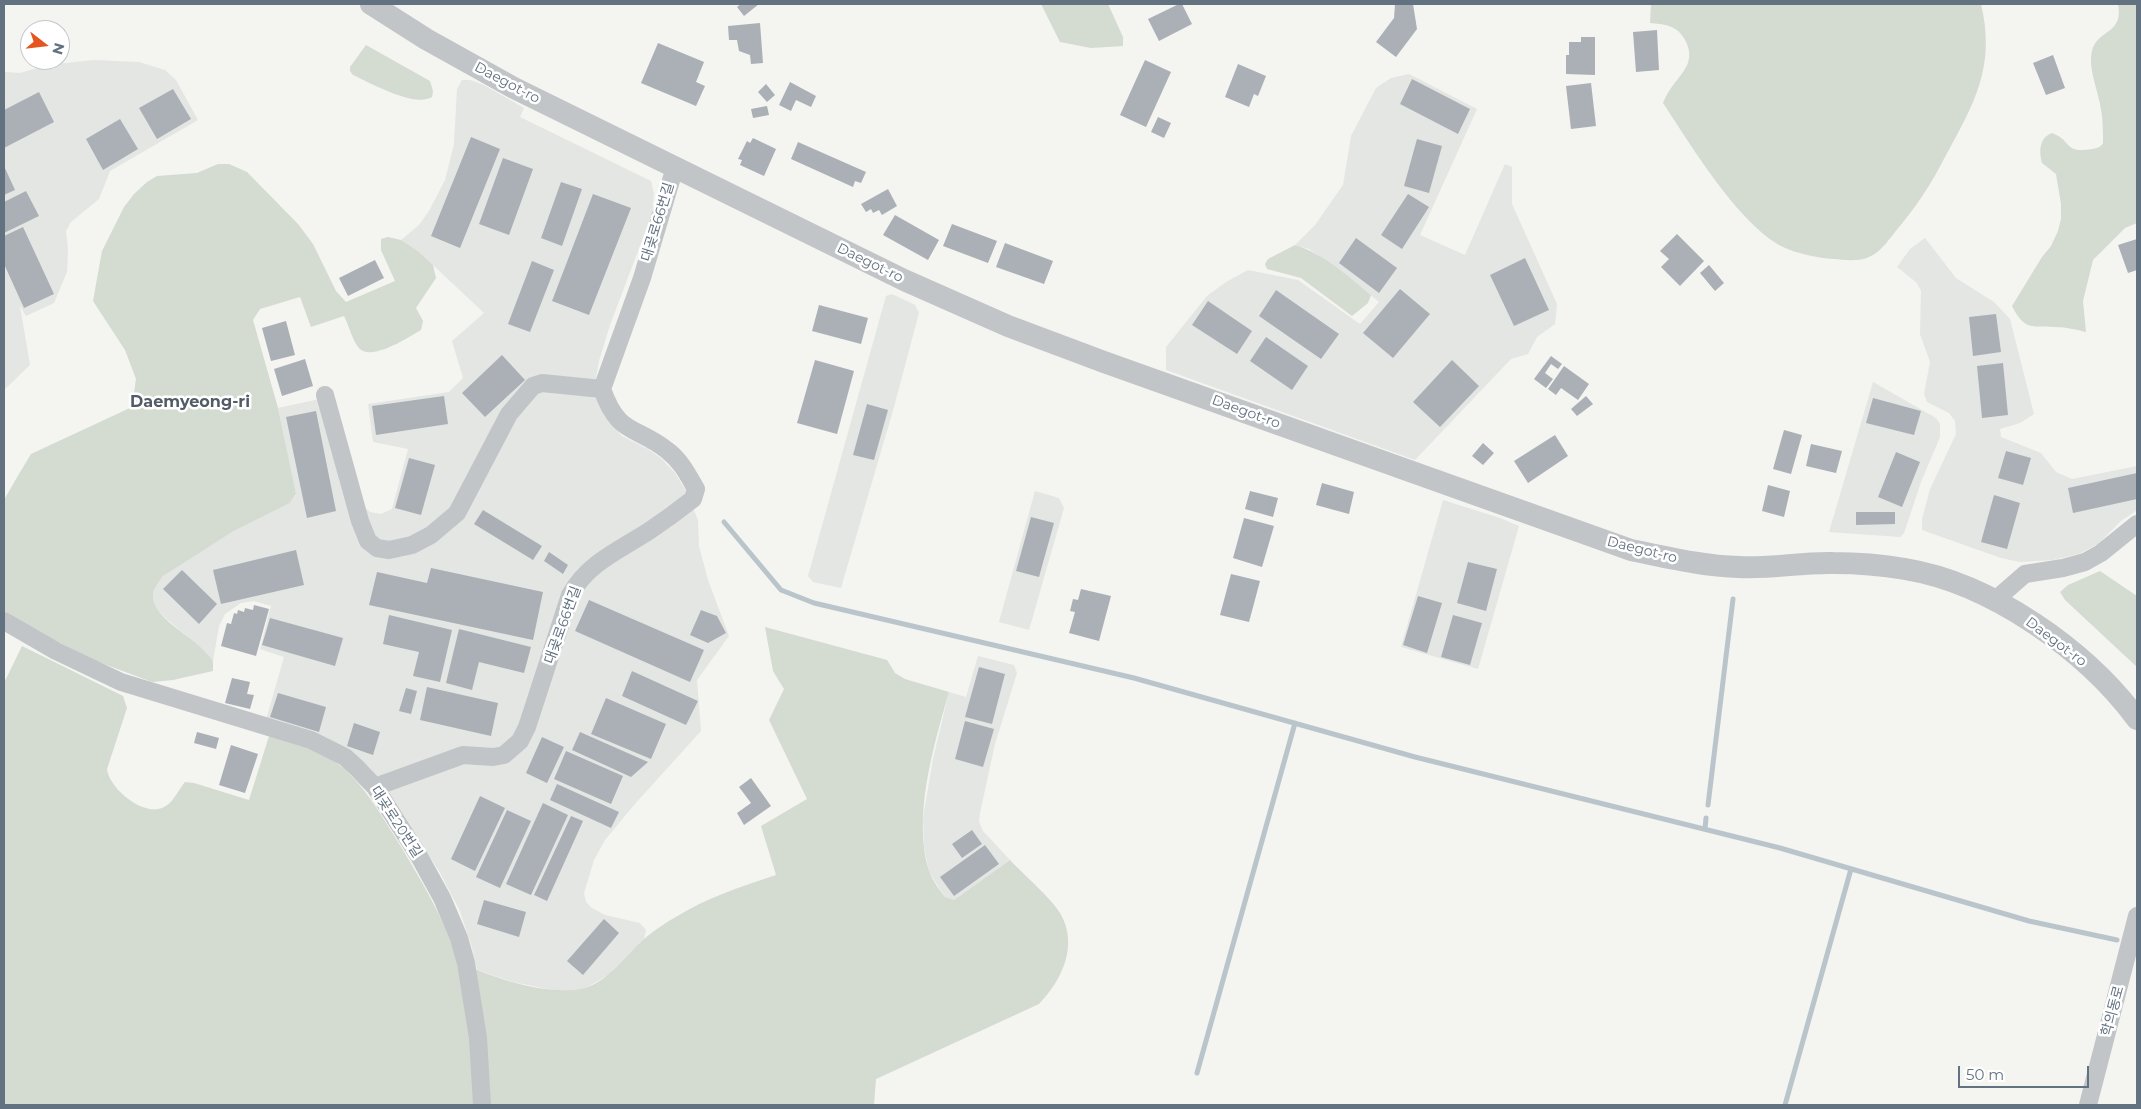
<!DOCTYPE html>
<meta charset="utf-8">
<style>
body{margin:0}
#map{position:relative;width:2141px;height:1109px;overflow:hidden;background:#f4f4f0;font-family:Montserrat,sans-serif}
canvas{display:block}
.frame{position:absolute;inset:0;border:5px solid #637281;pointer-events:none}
.north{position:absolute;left:20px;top:20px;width:50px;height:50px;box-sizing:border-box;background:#fff;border:1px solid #c1c7cd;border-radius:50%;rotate:106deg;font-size:14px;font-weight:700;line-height:20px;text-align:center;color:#637281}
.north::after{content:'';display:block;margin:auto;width:18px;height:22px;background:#e5551f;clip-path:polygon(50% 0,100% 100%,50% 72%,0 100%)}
.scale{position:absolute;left:1958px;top:1066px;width:131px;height:22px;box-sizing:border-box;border:2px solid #637281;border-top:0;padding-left:6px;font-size:15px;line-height:18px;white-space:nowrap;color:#637281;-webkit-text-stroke:4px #fff;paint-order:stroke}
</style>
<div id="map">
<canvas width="2141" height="1109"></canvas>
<div class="frame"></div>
<div class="north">N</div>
<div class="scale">50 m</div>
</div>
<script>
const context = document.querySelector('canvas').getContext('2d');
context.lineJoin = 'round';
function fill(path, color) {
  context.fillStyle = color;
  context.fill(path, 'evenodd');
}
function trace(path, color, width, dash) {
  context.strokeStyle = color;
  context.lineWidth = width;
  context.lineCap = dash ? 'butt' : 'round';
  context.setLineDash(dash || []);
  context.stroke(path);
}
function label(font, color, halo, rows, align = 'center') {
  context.font = font + ' Montserrat,"Noto Sans KR",sans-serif';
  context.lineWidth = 5;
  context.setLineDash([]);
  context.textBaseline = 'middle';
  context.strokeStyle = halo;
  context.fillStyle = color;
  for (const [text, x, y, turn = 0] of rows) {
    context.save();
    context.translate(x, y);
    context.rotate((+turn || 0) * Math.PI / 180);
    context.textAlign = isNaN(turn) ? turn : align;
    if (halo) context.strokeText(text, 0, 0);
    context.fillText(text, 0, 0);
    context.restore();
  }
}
const built = new Path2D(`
 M93,60L139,62L165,70L176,80L198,120L110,171L99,199L71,222L66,231L68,249L67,272L54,303L26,316L20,306L30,365L4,390V72L20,73L48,65Z
 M1409,74L1477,109L1420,235L1465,255L1505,164L1512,167V204L1557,304L1555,324L1537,337L1528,354L1511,359L1415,460L1166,370V347L1207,296L1226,282L1248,270L1298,280L1360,324L1379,302L1344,273L1309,249L1295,245L1315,225L1343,185L1351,136L1376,88L1391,78Z
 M462,80H470L484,85L524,108L520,117L651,181L654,194L652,214L610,325L599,361L595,383L596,398L606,417L622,436L648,449L662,459L675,473L686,491L698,520L699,546L708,580L729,636L697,680L701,731L634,805L605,840L594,860L584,893L586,902L592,908L605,915L640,923L646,930L644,939L608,975L584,989L557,991L513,982L477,970L471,944L459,909L439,871L387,791L266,720L284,657L260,649L271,606L254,601L241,603L225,614L219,626L213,661L197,644L164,617L154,607L152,597L155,586L163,576L172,569L232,532L290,503L296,495L278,408L329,397L361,504L370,512L381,514L392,509L408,449L373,442L368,404L449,392L463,378L452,341L484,313L418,251L401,240L419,225L429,211L445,180L454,144L457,89Z
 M1925,238L1956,278L1994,302L2010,319L2034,414L2020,423L2000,429L2001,437L2041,453L2056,472L2072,479L2137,466V510L2121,521L2098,544L2079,554L2053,560L2020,562L2001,558L1922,530V519L1930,489L1956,434L1955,421L1949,413L1927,402L1924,394L1930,362L1920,334L1921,291L1917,283L1897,267L1910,249Z
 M892,294L915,305L919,313L894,407L841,588L813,582L808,576L886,296Z
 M1873,382L1936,418L1940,424V437L1921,482L1904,533L1900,537L1829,532Z
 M1035,491L1059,498L1064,508L1029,630L999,622Z
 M1443,500L1500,518L1519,526L1478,669L1401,647Z
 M978,656L1014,665L1017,673L995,744L980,813L979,822L983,831L1010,860L954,900L945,897L929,872L924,846L923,818L933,759L949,692L966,697Z`);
const green = new Path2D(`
 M1041,4H1108L1123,37V46L1091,48L1060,42Z
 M1651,4H1981C1996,67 1974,104 1945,157C1930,186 1916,207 1895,232C1888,241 1881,251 1871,256C1861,262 1845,260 1834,259C1818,258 1798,254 1783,247C1738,224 1691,145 1663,103C1673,76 1701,67 1684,38C1676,25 1663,24 1650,23Z
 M2118,4H2137V223L2125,228L2093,260L2083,301L2086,332C2075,329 2065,327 2054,327C2031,326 2024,330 2012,306L2042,257L2051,246L2058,231L2061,219V204L2056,174L2042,163C2039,151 2039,138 2052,133C2072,140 2063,154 2092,149C2097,148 2100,148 2103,143C2103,130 2103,117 2100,104C2097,88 2088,67 2092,51C2097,29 2124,35 2118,4Z
 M366,45L430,81L433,91L432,97C414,108 371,83 353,75L350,71V67Z
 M218,164H229L247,172L298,224L313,244L336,291L346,302L395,281L381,250V239L388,237L401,240L418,251L433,265L436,278L416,308L423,321L421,330C409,337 371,362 359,348C352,340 349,325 344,316L311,327L300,297L260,309L253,320L278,408L296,494L290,503L232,532L163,576C159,582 153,588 153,596C151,614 185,633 197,644C203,649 208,655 213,661V671L173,680L152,682L96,661L42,634L4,611V500L16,479L31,454L132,407L136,379L125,350L93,301L102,251L124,207L134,194L147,182L157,176L197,173Z
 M1295,245C1324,254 1348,276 1371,295L1368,303L1352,316L1301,278L1267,269L1265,264L1268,259Z
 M2100,571L2137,596V667L2065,600L2060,592L2068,585Z
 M765,627L887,660L895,673L905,679L949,692C934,744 912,817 929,871C932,880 939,889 945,897L954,900L1010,860C1023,874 1051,898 1060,913C1079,945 1062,980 1039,1004L876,1079L874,1105H4V683L22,646L123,696L127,708L107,769C109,788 142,816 162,808C173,804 178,790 185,782L194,783L249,800L269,736C288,742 310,746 327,756C358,775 377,808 395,837C420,878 444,918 459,963C497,978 540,995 581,989C605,985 626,955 643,940C652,932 664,924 674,918C706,898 740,887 776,875L761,826L807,799L769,720L784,689L773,671Z`);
const stream = new Path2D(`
 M724,522L781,590L814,603L1134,678L1415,757L1780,848L2029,921L2117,940
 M1708,805L1733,599
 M1705,829L1706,818
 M1197,1073L1295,723
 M1785,1105L1851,869`);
const building = new Path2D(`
 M741,4H759L744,16L737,7Z
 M1179,4H1182L1192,24L1159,41L1148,19Z
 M1395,4H1413L1417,29L1396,57L1376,42L1394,18Z
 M760,23L763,63L751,64L750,55L739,51L737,40H729L728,26Z
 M1657,30L1659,70L1636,72L1633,32Z
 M1581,37H1595V75L1566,74V55H1569V42H1581Z
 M658,43L704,62L696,82L705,86L696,106L641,83Z
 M2053,55L2065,88L2046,95L2033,63Z
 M1145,60L1171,72L1146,127L1120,115Z
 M1238,64L1266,76L1258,96L1254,94L1249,107L1225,97Z
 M1412,79L1470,109L1458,134L1400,104Z
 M790,82L816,96L811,107L796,100L791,111L779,105Z
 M1591,83L1596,126L1571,129L1566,86Z
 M766,84L775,95L767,102L758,92Z
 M173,89L191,119L157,139L139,108Z
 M39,92L54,122L4,148V110Z
 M767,106L769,115L753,118L751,109Z
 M1158,117L1171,123L1164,138L1151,132Z
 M120,119L138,149L103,170L86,139Z
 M471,137L500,149L460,248L431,236Z
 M753,138L776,149L764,176L740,165L742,160L738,159L747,141L750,143Z
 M1417,139L1442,146L1429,193L1404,186Z
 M798,142L866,172L861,183L855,181L853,187L791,159Z
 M503,158L533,169L509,235L479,224Z
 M4,166L15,190L4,195Z
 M561,182L582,189L562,246L541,238Z
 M888,189L897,206L882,215L879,210L873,213L871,209L866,212L861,204Z
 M26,191L39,216L4,233V202Z
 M593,194L631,208L589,315L552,301Z
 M1408,194L1429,207L1402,249L1381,235Z
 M895,215L939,240L928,260L883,235Z
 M952,224L997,241L988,263L943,246Z
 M23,227L54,294L24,308L4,264V236Z
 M1677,234L1704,261L1680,286L1661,267L1669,259L1660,251Z
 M1356,238L1397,268L1379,293L1339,263Z
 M2137,239V270L2128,273L2118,245Z
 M1005,243L1053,261L1044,284L996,267Z
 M1525,258L1549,310L1514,326L1490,275Z
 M375,260L384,278L348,296L339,278Z
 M532,261L554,270L530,332L508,324Z
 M1709,265L1724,283L1715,291L1700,273Z
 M1400,289L1430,314L1393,358L1363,333Z
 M1276,290L1339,334L1321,359L1259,316Z
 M1208,301L1252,331L1237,354L1192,325Z
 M819,305L868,318L861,344L812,331Z
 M1996,314L2001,352L1973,356L1969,317Z
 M286,321L295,355L271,361L262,328Z
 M1266,337L1308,366L1292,390L1250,361Z
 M502,355L525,380L485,417L462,393Z
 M1551,356L1562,364L1558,369L1551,364L1545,373L1553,379L1546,388L1534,379Z
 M305,359L313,386L282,396L274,369Z
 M815,360L854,371L837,434L797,423Z
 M1452,360L1479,386L1440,427L1413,402Z
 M2003,363L2008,415L1982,418L1977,366Z
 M1564,366L1589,384L1578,400L1561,388L1556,395L1548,389Z
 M444,396L448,424L376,435L372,406Z
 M1586,396L1593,404L1577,416L1571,409Z
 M1873,398L1921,411L1914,435L1866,423Z
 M867,404L888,410L874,460L853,455Z
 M316,411L336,511L307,518L286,417Z
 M1784,430L1802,435L1791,474L1773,469Z
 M1555,435L1568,456L1528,483L1514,461Z
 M1483,443L1494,453L1483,465L1472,456Z
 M1811,444L1842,451L1836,473L1806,466Z
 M2006,451L2031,458L2023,485L1998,478Z
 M1896,452L1920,462L1902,507L1878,497Z
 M409,458L435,465L421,515L395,508Z
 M2137,473V499L2073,513L2068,488Z
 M1322,483L1354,492L1349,514L1316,505Z
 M1768,485L1790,491L1784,517L1762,511Z
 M1250,491L1278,498L1273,517L1245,509Z
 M1994,495L2020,503L2007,549L1981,542Z
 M483,510L542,546L533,560L474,524Z
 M1856,512H1895V524L1856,525Z
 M1031,517L1054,523L1039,577L1016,571Z
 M1244,518L1274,526L1262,567L1233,558Z
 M296,550L304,585L221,604L213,570Z
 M549,552L568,565L563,574L544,561Z
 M1468,562L1497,569L1486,611L1457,603Z
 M431,568L543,592L533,640L369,605L377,572L427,583Z
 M182,570L217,604L199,624L163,589Z
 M1231,574L1260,581L1249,622L1220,615Z
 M1081,589L1111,596L1099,641L1069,633L1075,612L1070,611L1073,599L1078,600Z
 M1418,596L1442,603L1427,653L1403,645Z
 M589,600L704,650L690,682L575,631Z
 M254,605L269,609L256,656L221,646L227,623L231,624L234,613L237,614L238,610L244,612L245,608L253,610Z
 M701,610L717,616L726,633L708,643L690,635Z
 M389,615L452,630L440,682L413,676L419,652L383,644Z
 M1453,615L1482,623L1470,665L1441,657Z
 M270,618L343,638L335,666L262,645Z
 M459,629L531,647L524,673L479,662L472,690L446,683Z
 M979,667L1005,674L992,724L965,717Z
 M632,671L698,701L686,725L622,696Z
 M232,678L250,682L247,694L254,695L250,709L225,703Z
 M427,687L498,703L491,736L420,720Z
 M406,688L417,691L411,714L399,711Z
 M278,693L326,707L319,732L270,717Z
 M606,698L666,724L651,759L591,734Z
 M965,721L994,729L983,767L955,759Z
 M354,723L380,732L373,755L347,746Z
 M197,732L219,738L216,749L194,743Z
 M580,732L648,762L631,777L572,750Z
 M542,737L564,747L547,783L526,773Z
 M231,745L258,754L245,793L219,785Z
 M566,751L623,776L611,804L554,779Z
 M751,778L771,806L744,825L737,813L751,803L739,787Z
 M557,784L619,812L611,828L550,800Z
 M480,796L505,808L475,871L451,859Z
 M543,803L568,815L531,895L506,884Z
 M507,810L531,821L500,888L476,877Z
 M571,816L583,821L547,901L534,895Z
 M972,830L982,844L962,858L952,844Z
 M985,845L999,864L954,896L940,877Z
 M484,900L526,912L519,937L477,924Z
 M604,919L619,933L583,975L567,961Z`);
const minor = new Path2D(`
 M325,395L360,521L368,541L377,548L389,550L412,545L431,535L457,513L509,414L533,386L542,383L602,389
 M1994,601L2025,574L2063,568L2085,562L2101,553L2137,524
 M4,621L56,651L121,682L311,740L345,757L357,768L375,787L420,858L442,898L459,938L466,963L478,1038L482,1105
 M375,787L463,755L493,757L504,755L520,741L527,727L570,595C589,562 618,551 649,531C664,521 679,510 693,499L696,489C688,475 681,461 668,451C636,425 619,437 602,389L642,278L675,167
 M2088,1105L2137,916`);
const tertiary = new Path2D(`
 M371,4L426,39L514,88L904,280L1008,326L1104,362L1631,550C1666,557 1703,566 1739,567C1770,569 1802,562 1833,563C1856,563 1882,565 1905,569C1991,583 2086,650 2137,719`);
const streetNames = [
 ["Daegot-ro",507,83,28],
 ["대곶로66번길",658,222,-73],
 ["Daegot-ro",870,263,26],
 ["Daegot-ro",1246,412,20],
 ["Daegot-ro",1642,550,14],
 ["대곶로66번길",563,625,-70],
 ["Daegot-ro",2056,642,37],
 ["대곶로20번길",396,822,57],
 ["학의동로",2113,1011,-75]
];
const quarterNames = [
 ["Daemyeong-ri",190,402]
];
fill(built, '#e4e6e3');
fill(green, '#d4dbd1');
trace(stream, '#bac5cb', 5);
fill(building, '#aab0b6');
trace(minor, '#c1c5c8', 18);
trace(tertiary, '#c1c5c8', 22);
label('14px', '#637281', '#fff', streetNames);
label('bold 16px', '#515c66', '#fff', quarterNames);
</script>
